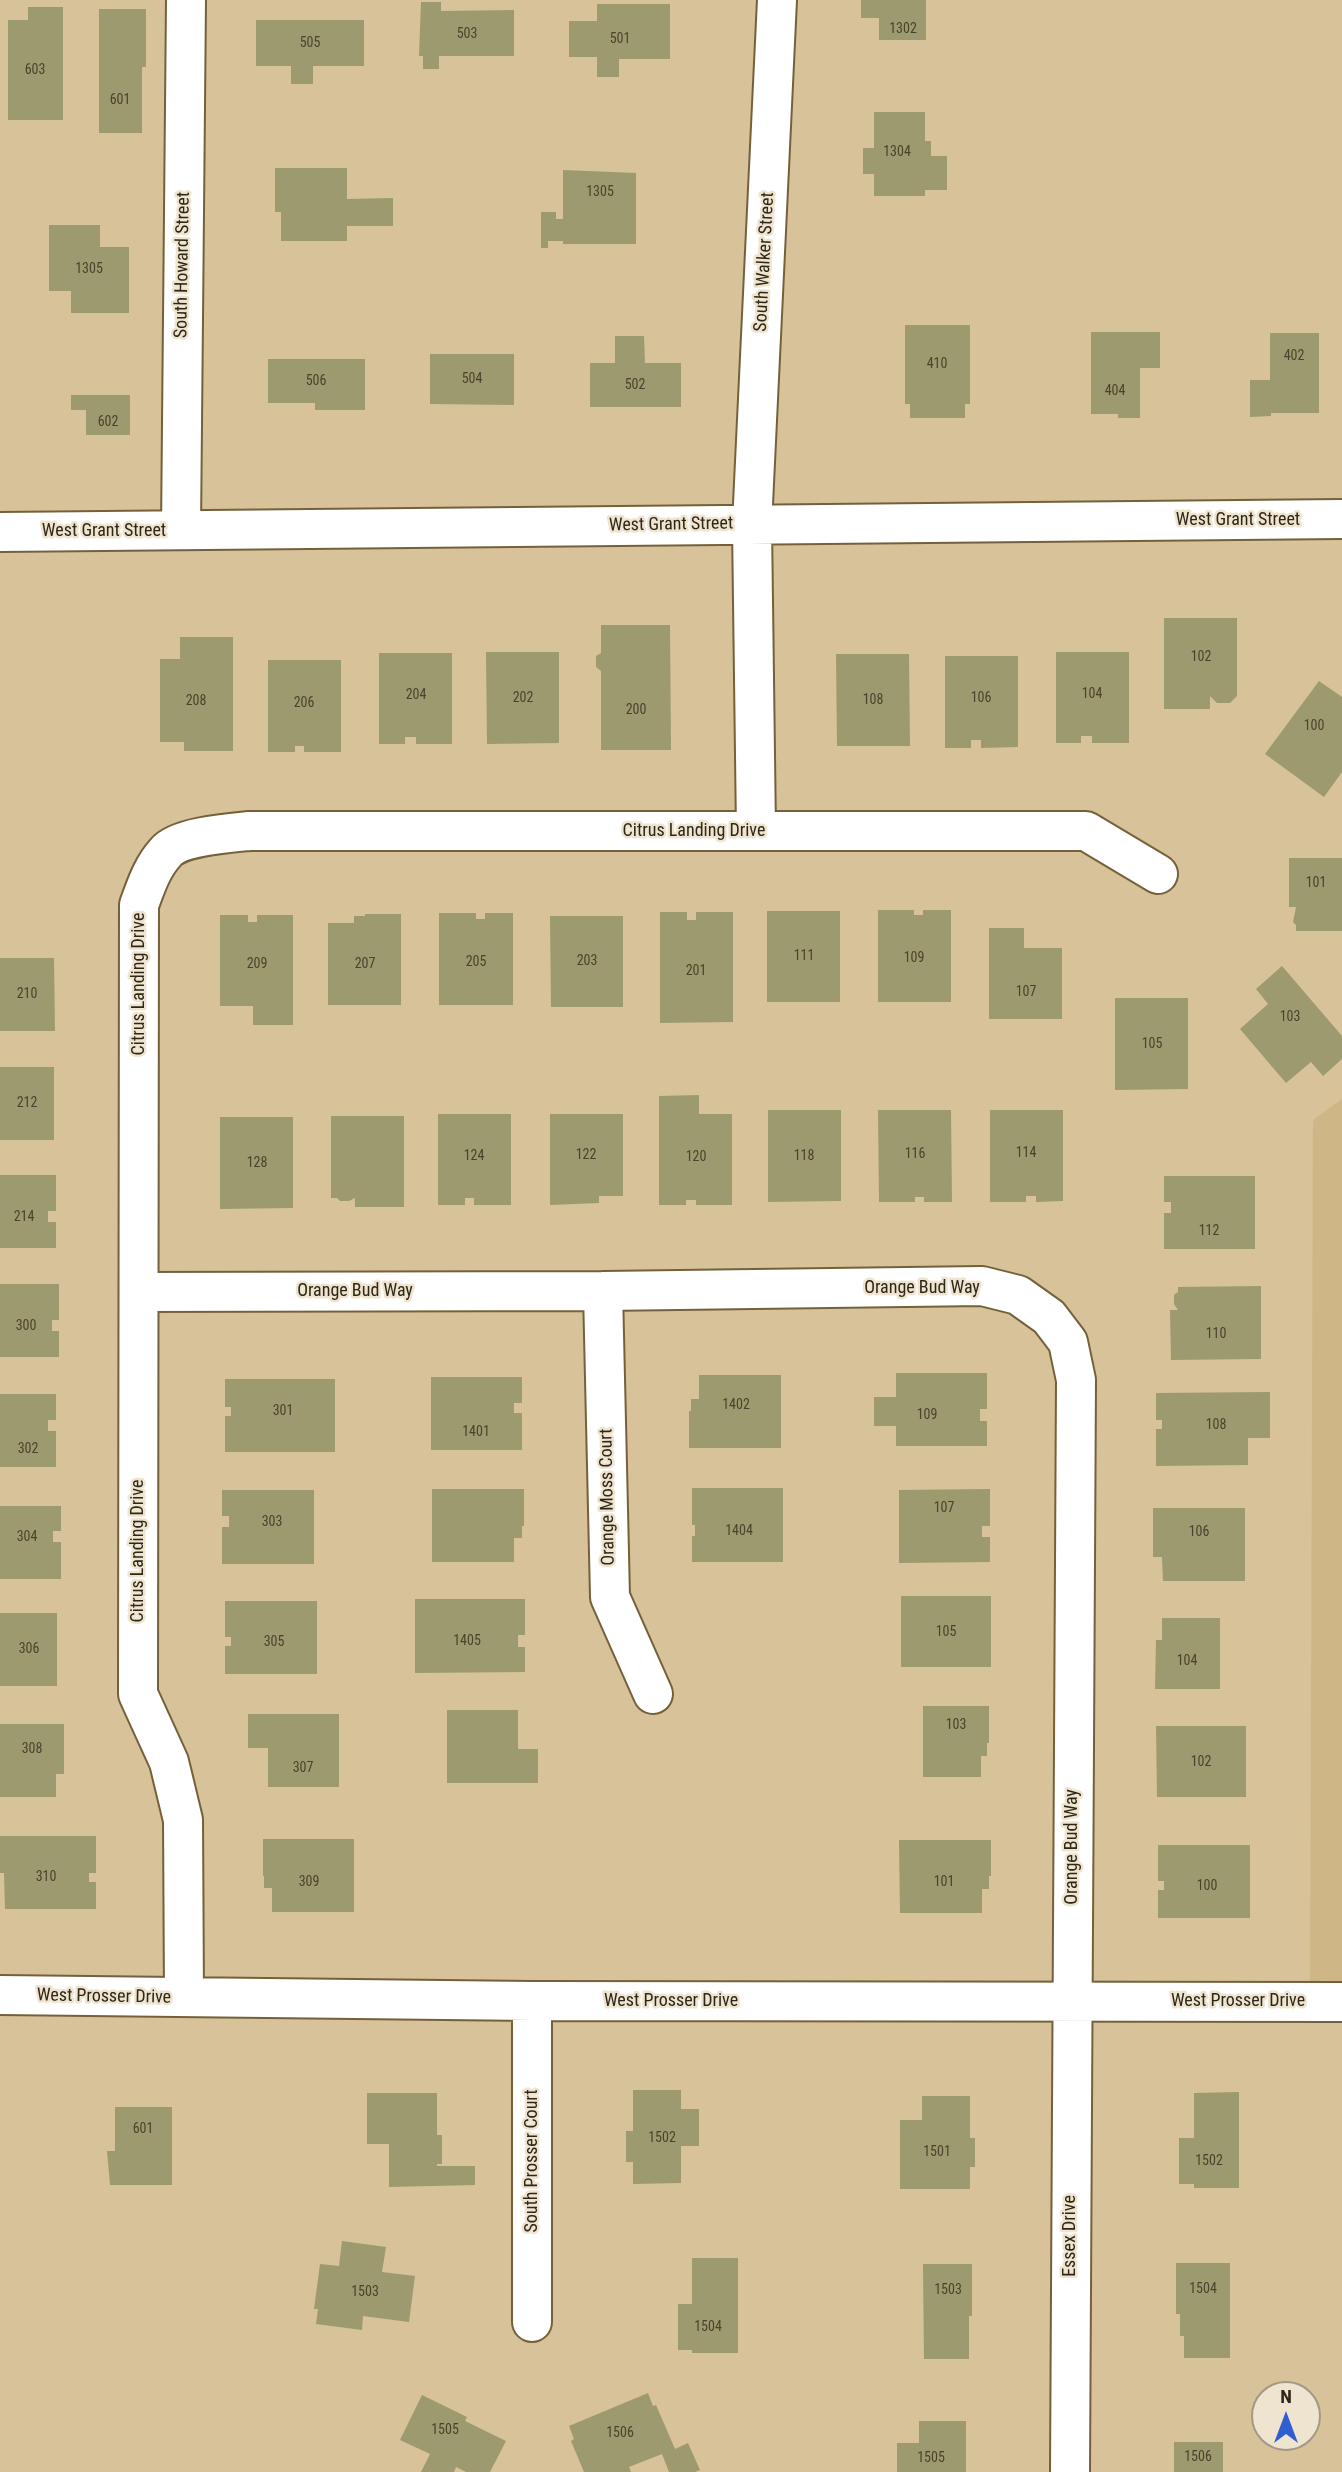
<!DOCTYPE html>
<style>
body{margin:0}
#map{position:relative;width:1342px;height:2472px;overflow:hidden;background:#d7c299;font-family:"Roboto Condensed",sans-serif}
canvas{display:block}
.north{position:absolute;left:1251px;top:2381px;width:70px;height:70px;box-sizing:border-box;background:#efe4d0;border:2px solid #a29886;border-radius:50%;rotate:0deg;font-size:19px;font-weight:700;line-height:28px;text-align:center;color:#2e2616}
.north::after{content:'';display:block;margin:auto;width:24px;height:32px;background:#2f5fce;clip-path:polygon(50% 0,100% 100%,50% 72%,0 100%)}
</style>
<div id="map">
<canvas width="1342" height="2472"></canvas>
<div class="north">N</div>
</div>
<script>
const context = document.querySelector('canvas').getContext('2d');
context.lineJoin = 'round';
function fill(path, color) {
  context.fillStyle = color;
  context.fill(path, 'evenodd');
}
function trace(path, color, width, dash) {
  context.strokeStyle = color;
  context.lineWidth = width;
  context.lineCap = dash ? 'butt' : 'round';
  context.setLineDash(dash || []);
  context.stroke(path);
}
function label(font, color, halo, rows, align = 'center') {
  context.font = font + ' "Roboto Condensed",sans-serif';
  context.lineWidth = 5;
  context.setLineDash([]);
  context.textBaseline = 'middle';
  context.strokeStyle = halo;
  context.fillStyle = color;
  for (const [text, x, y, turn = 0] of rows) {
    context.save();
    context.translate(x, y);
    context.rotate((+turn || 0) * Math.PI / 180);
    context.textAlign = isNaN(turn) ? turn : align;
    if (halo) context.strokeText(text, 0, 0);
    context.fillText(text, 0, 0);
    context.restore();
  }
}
const built = new Path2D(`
 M1342,1099V2002L1310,2001L1313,1120Z`);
const building = new Path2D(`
 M861,0H926V40H879V18H861Z
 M421,2H441V11L514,10V56H439V69H423V56H419Z
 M597,4H670V59H619V77H597V57H569V21H597Z
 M28,7H63V120H8V20H28Z
 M99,9H146V67H142V133H99Z
 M256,20H364V66H313V84H291V66H256Z
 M874,112H925V141H931V156H947V190H925V196H874V174H863V148H874Z
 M275,168H347V199L393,198V226H347V241H281V212H275Z
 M563,170L636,173V244H563V241H548V248H541V212H556V219H563Z
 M49,225H100V247H129V313H71V291H49Z
 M905,325H970V404H965V418H910V404H905Z
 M1091,332H1160V368H1140V418H1118V414H1091Z
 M1270,333H1319V413H1271V416L1250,417V380H1270Z
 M615,336H644L645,363H681V407H590V363H615Z
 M430,354H514V405L430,404Z
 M268,359H365V410H315V403H268Z
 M71,395H130V435H86V410H71Z
 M1164,618H1237V696L1230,703H1217L1210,696V709H1164Z
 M601,625H670L671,750H601V671L596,667V656L601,653Z
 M180,637H233V751H184V742H160V659H180Z
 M486,652H559V743L487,744Z
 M1056,652H1129V743H1092V736H1081V743H1056Z
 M379,653H452V744H416V737H405V744H379Z
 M836,654H909L910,746H837Z
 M945,656H1018V747L981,748V740H971V748H945Z
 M268,660H341V752H304V746H295V752H268Z
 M1319,681L1342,697V772L1324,797L1265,754Z
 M1289,858H1342V931H1296V925L1293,922L1296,907H1289Z
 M878,910H914V915H923V910H951V1002H878Z
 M767,911H840V1002H767Z
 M660,912H687V920H696V912H733V1022L660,1023Z
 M439,913H476V919H485V913H513V1005H439Z
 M365,914H401V1005H328V923H354V916H365Z
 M220,915H248V922H257V915H293V1025H253V1006H220Z
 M550,916H623V1007H551Z
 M989,928H1024V948H1062V1019H989Z
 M0,958H54L55,1031H0Z
 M1282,966L1342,1036V1059L1323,1076L1311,1062L1286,1083L1240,1029L1268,1004L1256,989Z
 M1115,998H1188V1089L1115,1090Z
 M0,1067H54V1140H0Z
 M699,1095V1114H732V1205H696V1200H686V1205H659V1096Z
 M768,1110H841V1201L768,1202Z
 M878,1110H951L952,1202H924V1197H915V1202H879Z
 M990,1110H1063V1201L1036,1202V1196H1026V1202H990Z
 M438,1114H511V1205H474V1198H465V1205H438Z
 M550,1114H623V1196H599V1203L550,1205Z
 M331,1116H404V1207H355V1198L349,1201H340L337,1198H331Z
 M220,1117H293V1208L220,1209Z
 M0,1175H56V1211H48V1222H56V1248H0Z
 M1164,1176H1255V1249H1164V1213H1171V1202H1164Z
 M0,1284H59V1320H52V1331H59V1357H0Z
 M1261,1286V1359L1171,1360L1170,1310H1178L1174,1304V1295L1178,1292V1287Z
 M896,1373H987V1409H980V1421H987V1446H896V1426H874V1397H896Z
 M699,1375H781V1448H689V1411H691V1399H699Z
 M431,1377H522V1403H514V1413H522V1450H431Z
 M225,1379H335V1452H225V1416H231V1407H225Z
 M1270,1392V1438H1248V1465L1156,1466V1429H1162V1420H1156V1393Z
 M0,1394H56V1420H48V1431H56V1467H0Z
 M692,1488H783V1562H692V1536H695V1525H692Z
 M432,1489H524V1526H522V1538H514V1562H432Z
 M990,1489V1526H982V1537H990V1562L899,1563V1490Z
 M222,1490H314V1564H222V1527H229V1516H222Z
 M0,1506H61V1531H53V1542H61V1579H0Z
 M1153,1508H1245V1581H1163L1162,1557H1153Z
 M901,1596H991V1667H901Z
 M415,1599H525V1635H518V1647H525V1672L415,1673Z
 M225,1601H317V1674H225V1646H231V1637H225Z
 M0,1613H57V1686H0Z
 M1162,1618H1220V1689H1155L1156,1640H1162Z
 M923,1706H989V1743H987V1756H981V1777H923Z
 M447,1710H518V1749H538V1783H447Z
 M248,1714H339V1787H268V1748H248Z
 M0,1724H64V1774H56V1797H0Z
 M1156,1726H1246V1797H1157Z
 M0,1836H96V1873H89V1882H96V1909H5L4,1873H0Z
 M263,1839H354V1912H272V1888H264V1876H263Z
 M899,1840H991V1876H989V1889H982V1913H900Z
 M1158,1845H1250V1918H1158V1890H1164V1881H1158Z
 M633,2090H681V2109H699V2146H681V2183L633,2184V2162H626V2131H633Z
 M1239,2092V2188H1194V2184H1179V2138H1194V2093Z
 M367,2093H437V2135H442V2164H437V2166H475V2185L389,2187V2144H367Z
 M922,2096H970V2138H975V2167H970V2189H900V2120H922Z
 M115,2107H172V2185H110L107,2151H115Z
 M342,2241L386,2247L382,2272L415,2276L409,2322L363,2316L362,2330L316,2324L318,2309H314L320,2264L339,2266Z
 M692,2258H738V2353H692V2350H678V2304H692Z
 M1176,2263H1230V2358H1184V2336H1180V2314H1176Z
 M923,2264H972V2316H969V2359H924Z
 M648,2393L653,2406L656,2405L675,2449L688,2443L700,2470L695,2472H669L662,2454L629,2467L631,2472H584L571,2441L574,2439L569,2426Z
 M422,2395L467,2417L465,2421L506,2441L490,2472H466L456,2467L454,2472H421L430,2454L400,2440Z
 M919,2421H966V2472H897V2443H919Z
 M1174,2442H1223V2472H1174Z`);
const minor = new Path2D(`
 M181,530L186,0
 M0,532L1342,519
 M756,831L752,525L777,0
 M603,1291L610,1597L653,1694
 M139,1292L603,1291L982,1286L1018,1295L1049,1317L1068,1342L1076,1380L1070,2472
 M0,1995L532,2001L1342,2002
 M184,1997L183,1820L169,1762L138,1694L139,905C146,886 152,867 166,852C178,837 229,833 249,831H1086L1158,874
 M532,2001V2322`);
const numberNames = [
 ["1302",903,29],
 ["503",467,34],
 ["501",620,39],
 ["505",310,43],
 ["603",35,70],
 ["601",120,100],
 ["1304",897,152],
 ["1305",600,192],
 ["1305",89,269],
 ["402",1294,356],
 ["410",937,364],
 ["504",472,379],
 ["506",316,381],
 ["502",635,385],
 ["404",1115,391],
 ["602",108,422],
 ["102",1201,657],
 ["104",1092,694],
 ["204",416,695],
 ["202",523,698],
 ["106",981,698],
 ["108",873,700],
 ["208",196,701],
 ["206",304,703],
 ["200",636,710],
 ["100",1314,726],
 ["101",1316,883],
 ["111",804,956],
 ["109",914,958],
 ["203",587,961],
 ["205",476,962],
 ["209",257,964],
 ["207",365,964],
 ["201",696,971],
 ["107",1026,992],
 ["210",27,994],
 ["103",1290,1017],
 ["105",1152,1044],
 ["212",27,1103],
 ["114",1026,1153],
 ["116",915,1154],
 ["122",586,1155],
 ["124",474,1156],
 ["118",804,1156],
 ["120",696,1157],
 ["128",257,1163],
 ["214",24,1217],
 ["112",1209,1231],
 ["300",26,1326],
 ["110",1216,1334],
 ["1402",736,1405],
 ["301",283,1411],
 ["109",927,1415],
 ["108",1216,1425],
 ["1401",476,1432],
 ["302",28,1449],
 ["107",944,1508],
 ["303",272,1522],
 ["1404",739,1531],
 ["106",1199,1532],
 ["304",27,1537],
 ["105",946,1632],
 ["1405",467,1641],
 ["305",274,1642],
 ["306",29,1649],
 ["104",1187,1661],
 ["103",956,1725],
 ["308",32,1749],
 ["102",1201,1762],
 ["307",303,1768],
 ["310",46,1877],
 ["309",309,1882],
 ["101",944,1882],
 ["100",1207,1886],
 ["601",143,2129],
 ["1502",662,2138],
 ["1501",937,2152],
 ["1502",1209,2161],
 ["1504",1203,2289],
 ["1503",948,2290],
 ["1503",365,2292],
 ["1504",708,2327],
 ["1505",445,2430],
 ["1506",620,2433],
 ["1506",1198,2457],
 ["1505",931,2458]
];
const streetNames = [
 ["South Walker Street",765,262,-87],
 ["South Howard Street",183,265,-89],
 ["West Grant Street",1238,520],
 ["West Grant Street",671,525,-1],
 ["West Grant Street",104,531],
 ["Citrus Landing Drive",694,831],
 ["Citrus Landing Drive",139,984,-90],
 ["Orange Bud Way",922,1288],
 ["Orange Bud Way",355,1291],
 ["Orange Moss Court",608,1497,-91],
 ["Citrus Landing Drive",138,1551,-90],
 ["Orange Bud Way",1072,1847,-90],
 ["West Prosser Drive",104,1997,1],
 ["West Prosser Drive",671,2001],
 ["West Prosser Drive",1238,2001],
 ["South Prosser Court",532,2161,-90],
 ["Essex Drive",1070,2236,-90]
];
fill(built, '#ceb686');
fill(building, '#9d9a6f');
trace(minor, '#74613b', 42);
trace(minor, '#fff', 38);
label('14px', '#4a432c', null, numberNames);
label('18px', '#2e2616', '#efe4d0', streetNames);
</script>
